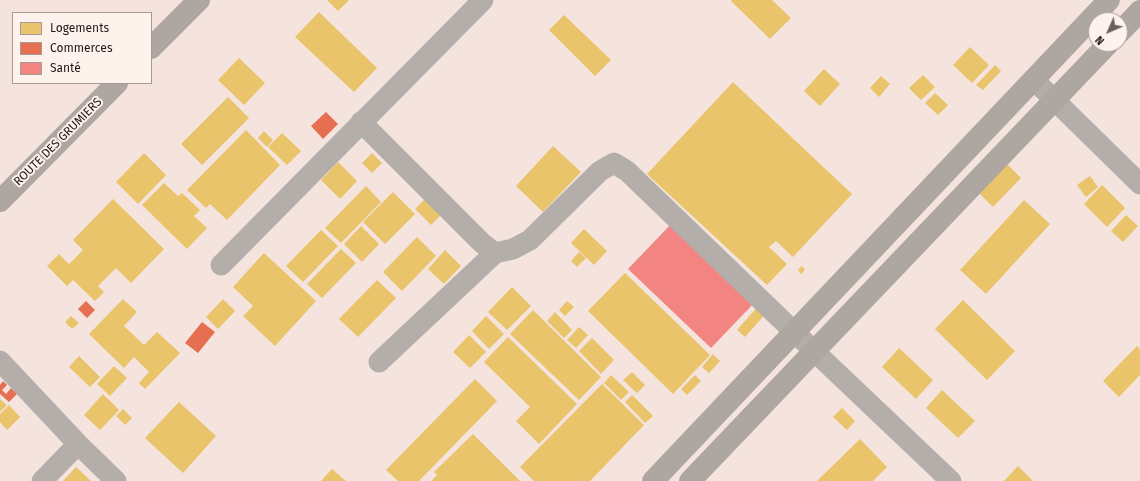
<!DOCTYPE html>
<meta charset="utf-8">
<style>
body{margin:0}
#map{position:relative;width:1140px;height:481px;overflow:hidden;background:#f4e4dd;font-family:"Fira Sans",sans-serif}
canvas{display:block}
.legend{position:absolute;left:12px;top:12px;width:140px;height:72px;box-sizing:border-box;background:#fef2ed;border:1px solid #a69b96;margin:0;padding:5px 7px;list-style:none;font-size:12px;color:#221814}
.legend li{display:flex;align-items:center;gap:8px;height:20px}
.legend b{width:20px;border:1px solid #a69b96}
.north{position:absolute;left:1088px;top:12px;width:40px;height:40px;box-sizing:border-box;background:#fef2ed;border:1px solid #a69b96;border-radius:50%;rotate:225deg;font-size:11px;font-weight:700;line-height:16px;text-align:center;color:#221814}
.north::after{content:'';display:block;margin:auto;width:14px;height:18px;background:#6c5f5a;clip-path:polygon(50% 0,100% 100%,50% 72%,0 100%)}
</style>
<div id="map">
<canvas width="1140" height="481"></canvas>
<ul class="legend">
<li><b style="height:11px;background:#e9c46a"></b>Logements</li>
<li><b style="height:11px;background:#e76f51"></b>Commerces</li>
<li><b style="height:11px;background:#f28482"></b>Santé</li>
</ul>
<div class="north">N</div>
</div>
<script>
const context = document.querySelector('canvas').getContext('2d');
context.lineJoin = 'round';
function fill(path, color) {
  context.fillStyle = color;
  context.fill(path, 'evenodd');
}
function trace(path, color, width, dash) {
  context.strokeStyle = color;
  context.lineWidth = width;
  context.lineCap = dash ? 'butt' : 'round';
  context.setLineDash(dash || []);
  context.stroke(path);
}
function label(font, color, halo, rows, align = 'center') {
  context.font = font + ' "Fira Sans",sans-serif';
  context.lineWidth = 4;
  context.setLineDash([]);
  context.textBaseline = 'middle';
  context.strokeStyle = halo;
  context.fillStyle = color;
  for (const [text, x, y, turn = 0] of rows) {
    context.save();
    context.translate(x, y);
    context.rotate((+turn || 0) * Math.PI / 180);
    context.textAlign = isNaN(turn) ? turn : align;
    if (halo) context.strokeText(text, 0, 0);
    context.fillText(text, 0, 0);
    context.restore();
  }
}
const homes = new Path2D(`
 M327,0H349L338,11Z
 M732,0H772L791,18L770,39L731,1Z
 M319,12L377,68L354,92L295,37Z
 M564,15L611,60L595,76L549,30Z
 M970,47L989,65L972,83L953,65Z
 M239,58L265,83L244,105L218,80Z
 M995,65L1001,71L983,90L976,85Z
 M824,69L840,84L820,106L804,91Z
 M923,75L935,87L921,100L909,88Z
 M881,76L890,84L879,97L870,88Z
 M733,82L852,194L793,257L776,241L769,247L787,264L767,285L647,174Z
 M935,93L948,105L938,115L925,103Z
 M228,97L249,118L202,165L181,144Z
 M246,130L280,165L227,220L210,204L206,208L187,190Z
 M264,131L273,140L267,147L258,138Z
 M282,133L301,151L287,165L268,147Z
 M553,146L581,172L543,212L516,186Z
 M144,153L166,175L138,204L116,182Z
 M372,153L382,163L372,173L362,163Z
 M1003,160L1021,178L993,207L975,189Z
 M338,162L357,181L340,199L321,180Z
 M1090,176L1098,187L1086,197L1077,185Z
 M164,183L178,196L182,193L200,210L194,216L207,228L187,249L142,205Z
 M1102,185L1125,208L1107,227L1084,204Z
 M366,186L381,202L341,243L325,228Z
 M393,192L415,214L385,244L363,222Z
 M113,199L164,249L131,283L116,268L98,286L104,292L95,301L73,280L67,286L47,266L59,254L69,264L83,250L73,240Z
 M425,199L441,215L431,225L415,209Z
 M1024,200L1050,224L986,294L960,270Z
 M1126,215L1138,226L1123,242L1111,231Z
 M361,226L379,244L362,262L344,244Z
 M584,229L607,251L594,265L571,243Z
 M321,230L338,246L303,282L286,266Z
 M417,237L436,256L402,291L383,272Z
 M341,249L356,263L322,298L307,284Z
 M445,250L461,266L444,284L428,269Z
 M579,252L586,258L577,267L571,261Z
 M264,253L316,301L275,346L243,316L253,306L233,287Z
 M802,266L805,270L801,274L798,270Z
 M625,273L710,355L673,394L588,311Z
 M377,280L396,298L358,337L339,319Z
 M512,287L531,306L507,330L488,312Z
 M123,299L137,312L124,326L144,345L157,332L180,353L145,389L139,383L149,372L134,357L124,368L89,334Z
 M223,299L235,311L218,329L206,317Z
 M963,300L1015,351L987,380L935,329Z
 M567,301L574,307L565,316L559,310Z
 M760,304L768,311L745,337L737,330Z
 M533,310L601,377L579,400L510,334Z
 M555,312L572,330L564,338L547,321Z
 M71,316L79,323L72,329L65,322Z
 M486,316L504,334L489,349L472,331Z
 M579,327L588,335L576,348L567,340Z
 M469,335L486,352L470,368L453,352Z
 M508,337L577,404L539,444L516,421L530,407L484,362Z
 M592,338L614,360L601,374L579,351Z
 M1137,346L1140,349V375L1119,397L1103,381Z
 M899,348L933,380L916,399L882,367Z
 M713,354L720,361L709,373L702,367Z
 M79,356L100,377L90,387L69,367Z
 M114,366L127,378L110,396L97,384Z
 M632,372L645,385L637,393L623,380Z
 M611,375L629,392L621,400L604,383Z
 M695,375L701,381L687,395L681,389Z
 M475,379L497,401L419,481H398L386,470Z
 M602,384L644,425L590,481H534L520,467Z
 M942,390L975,421L958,438L926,408Z
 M103,394L119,410L100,430L84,415Z
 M632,395L653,416L645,423L625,402Z
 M0,399L7,405L0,412Z
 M179,402L216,436L183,473L145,438Z
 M9,405L20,417L7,430L0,422V414Z
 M842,408L855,421L847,430L833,417Z
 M123,409L132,418L125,425L116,416Z
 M473,434L520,481H431L437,475L434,472Z
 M860,439L887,467L873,481H817Z
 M1018,466L1033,481H1004Z
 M76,467L91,481H63Z
 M332,469L346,481H321Z`);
const shops = new Path2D(`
 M326,112L338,124L323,139L311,126Z
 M86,301L95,310L87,318L78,309Z
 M202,322L215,332L198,353L185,343Z
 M3,381L7,385L2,390L6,394L11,388L17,394L9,402L0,394V385Z`);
const health = new Path2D(`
 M674,221L757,300L711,348L628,269Z`);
const minor = new Path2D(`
 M1034,80L1140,184
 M361,122L482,243L495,253
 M221,265L483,0
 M0,361L78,444L116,481
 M379,362L495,253L513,249L530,240L600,171L614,163L627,171L814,351L951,481
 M42,481L78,444`);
const major = new Path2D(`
 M1120,32L1140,11
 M151,48L199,0
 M0,201L117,83
 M653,481L1109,0
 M690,481L1108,44`);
const streetNames = [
 ["ROUTE DES GRUMIERS",58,142,-45]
];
fill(homes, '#e9c46a');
fill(shops, '#e76f51');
fill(health, '#f28482');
trace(minor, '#b3aeaa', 21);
trace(major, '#ada6a1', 22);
label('12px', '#221814', '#fef2ed', streetNames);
</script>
